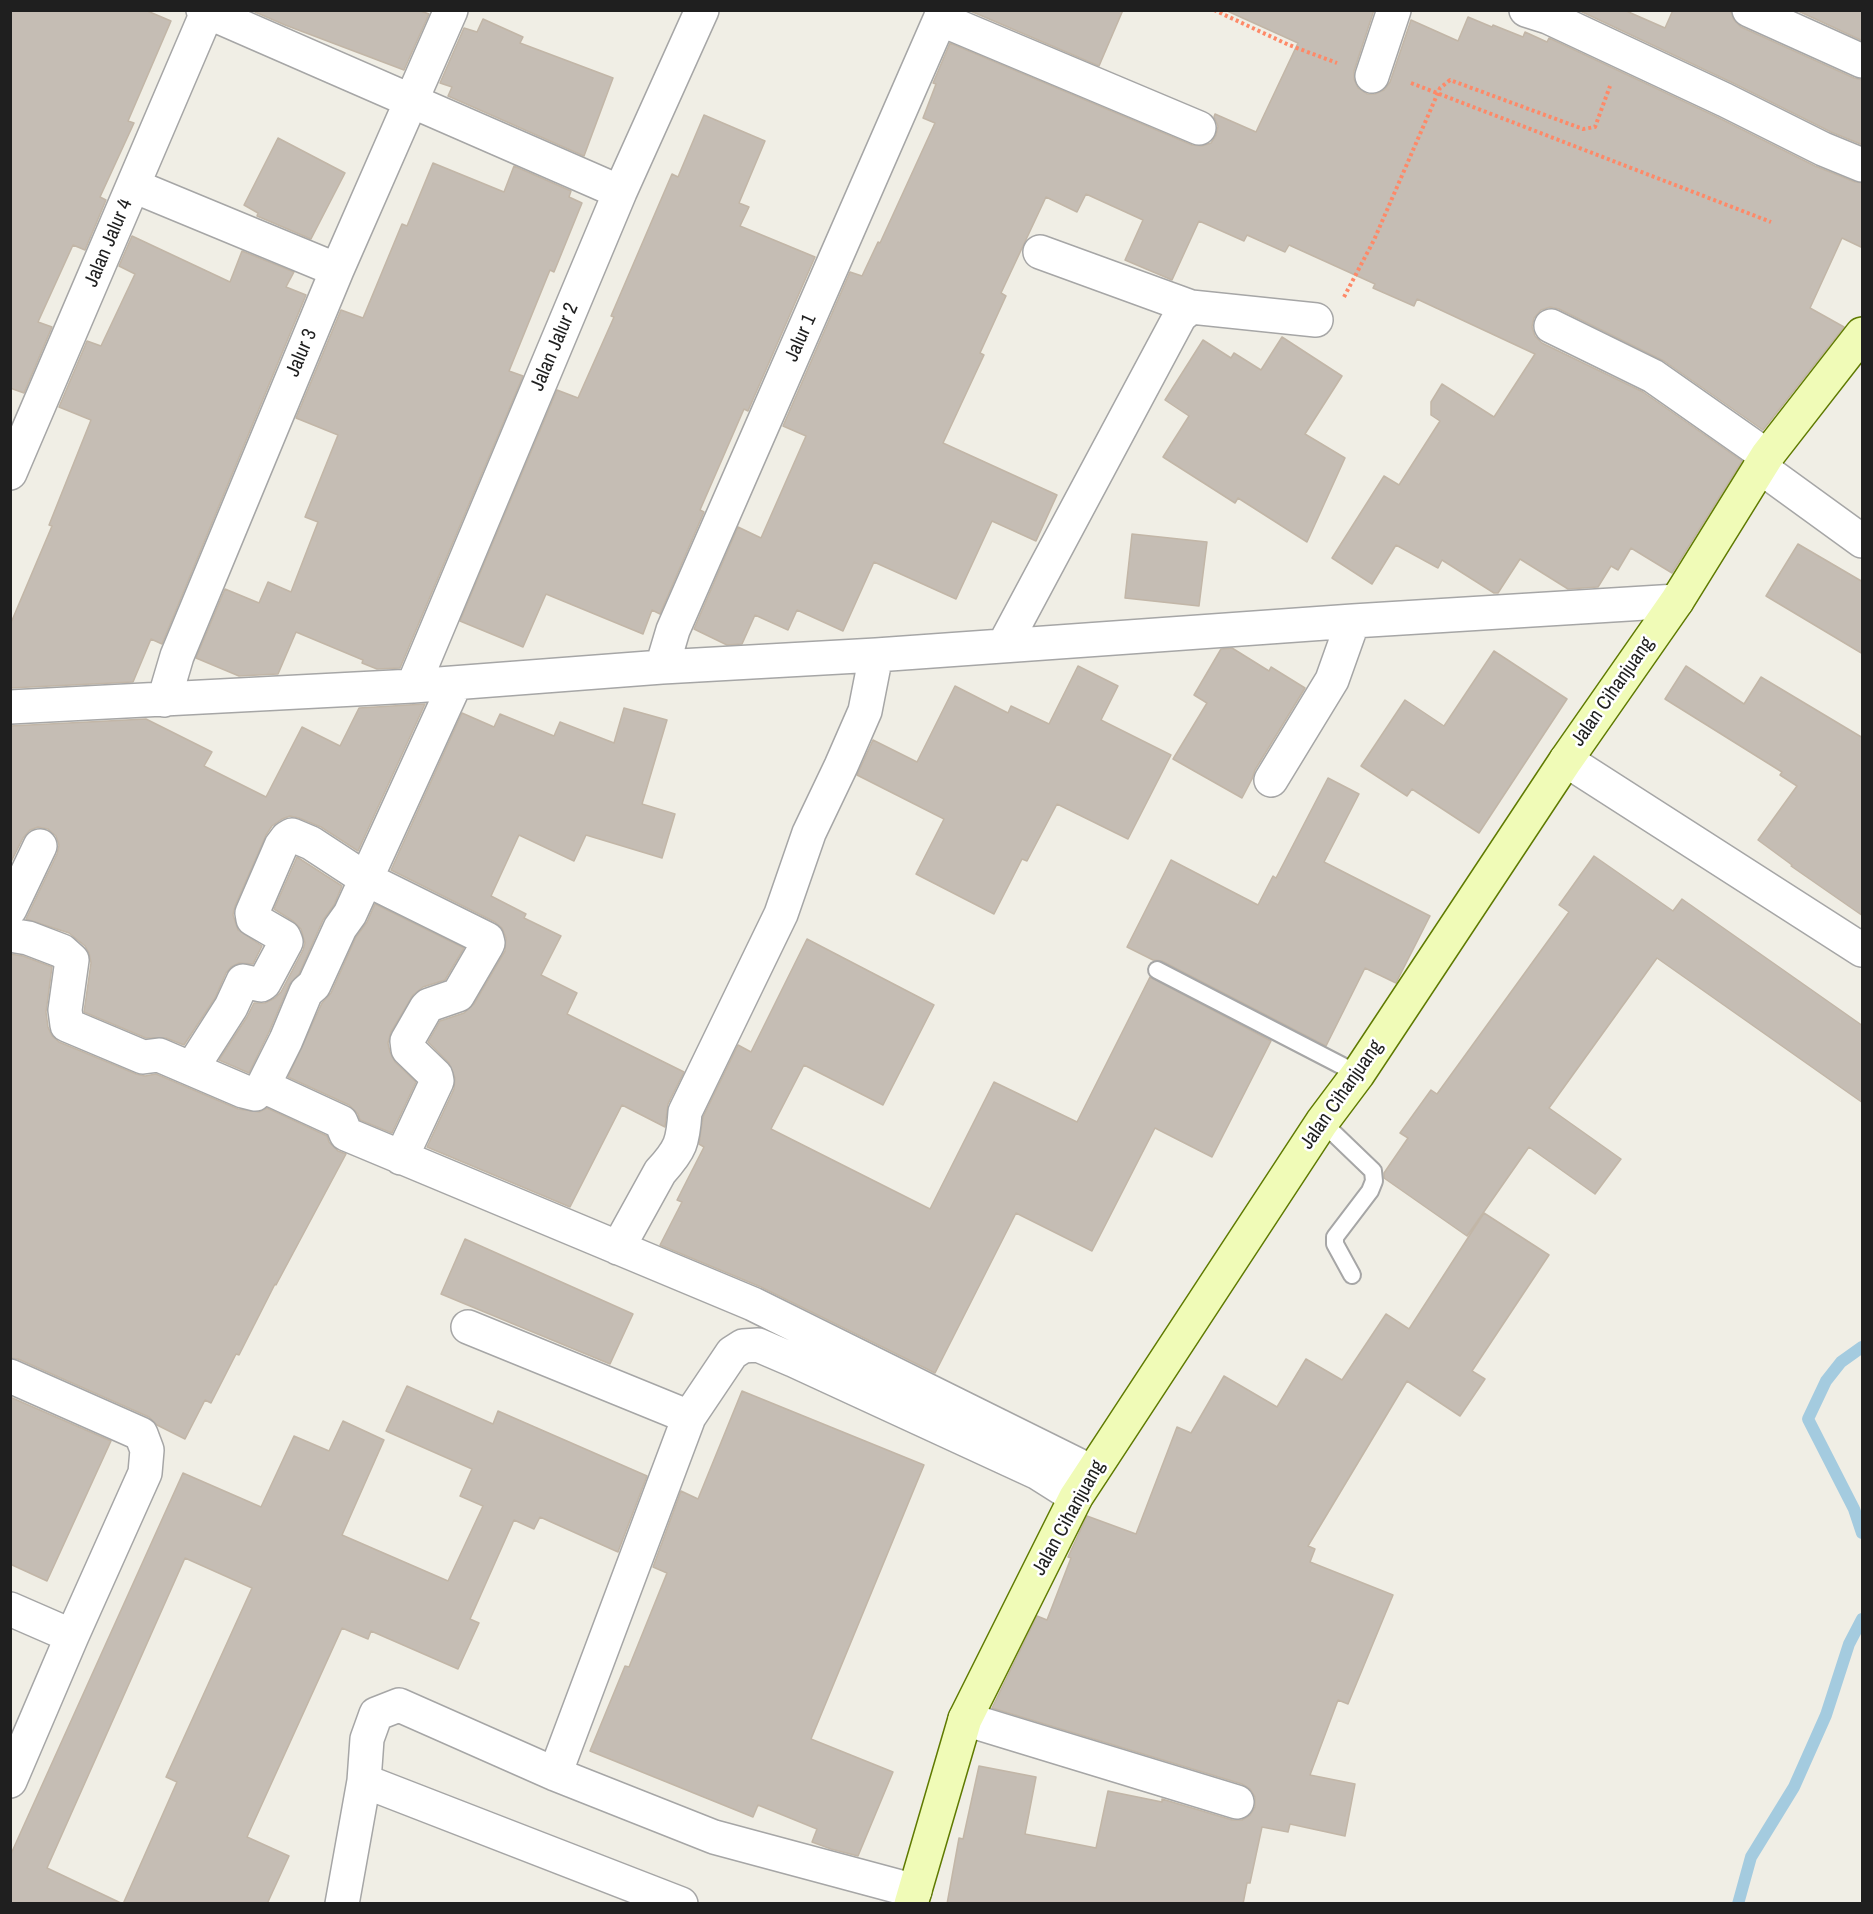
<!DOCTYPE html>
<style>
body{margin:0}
#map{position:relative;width:1873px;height:1914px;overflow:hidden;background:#f0eee5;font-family:"Archivo Narrow",sans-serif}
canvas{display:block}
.frame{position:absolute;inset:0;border:12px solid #1f1f1f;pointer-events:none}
</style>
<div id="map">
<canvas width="1873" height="1914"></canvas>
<div class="frame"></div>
</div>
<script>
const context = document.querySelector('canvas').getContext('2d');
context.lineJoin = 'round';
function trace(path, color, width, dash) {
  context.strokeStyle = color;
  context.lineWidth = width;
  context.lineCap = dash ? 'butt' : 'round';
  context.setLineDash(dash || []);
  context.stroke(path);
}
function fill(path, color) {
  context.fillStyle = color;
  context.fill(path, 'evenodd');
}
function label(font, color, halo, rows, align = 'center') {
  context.font = font + ' "Archivo Narrow",sans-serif';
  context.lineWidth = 5;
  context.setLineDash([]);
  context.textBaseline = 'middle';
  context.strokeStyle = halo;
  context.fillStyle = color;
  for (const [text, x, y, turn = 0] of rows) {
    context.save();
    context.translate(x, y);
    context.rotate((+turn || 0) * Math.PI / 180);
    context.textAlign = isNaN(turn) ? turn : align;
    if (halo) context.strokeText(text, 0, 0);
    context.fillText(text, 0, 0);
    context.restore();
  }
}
const stream = new Path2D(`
 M1862,1347L1841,1362L1826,1381L1808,1419L1854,1509L1862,1533
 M1738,1904L1751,1857L1794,1787L1826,1715L1849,1644L1862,1619`);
const building = new Path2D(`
 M10,10H145L171,21L128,121L134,123L100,197L106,200L85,250L73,245L38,322L52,327L24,393L10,388Z
 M255,10H418L429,14L404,70L285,25L255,12Z
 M968,10H1123L1099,66Z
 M1225,10H1374L1354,71V79L1358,88L1367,94H1375L1384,90L1390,82L1411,20L1458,41L1468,17L1492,27L1493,25L1523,37L1525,32L1547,42L1549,38L1717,117L1815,166L1855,182L1863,183V248L1842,238L1810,308L1844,327L1763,430L1664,361L1559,309L1550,307L1541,310L1534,318L1532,327L1535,336L1542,343L1643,392L1742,461L1672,573L1631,548L1618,570L1611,566L1598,587L1568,589L1520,559L1498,593H1494L1442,560L1438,568L1396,545L1372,584L1332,558L1384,476L1399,485L1440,421L1431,415V402L1442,384L1494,417L1535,354L1417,299L1414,306L1373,288L1375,284L1289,245L1285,252L1247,235L1244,241L1199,221L1172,280L1125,260L1143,220L1086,194L1077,212L1046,197L1001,293L1006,296L980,353L984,355L943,443L1057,495L1036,541L992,521L956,599L874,562L843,631L797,610L788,630L755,615L742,644L727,645L694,629L738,527L761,538L806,436L783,426L850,272L862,276L878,242L880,243L935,123L923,118L936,84L933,83L950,43L1192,145L1202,146L1211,143L1216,135L1218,126L1214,117L1215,114L1256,132L1298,43Z
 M1578,10H1624L1665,28L1673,10H1730L1734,20L1741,27L1854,78L1863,80V145L1831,132L1733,83Z
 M1796,10H1863V41Z
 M483,19L523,37L520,43L613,78L584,156L448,96L452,87L440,83L464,28L477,32Z
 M704,115L765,141L739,203L749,207L740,226L815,257L748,411L744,409L700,510L704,512L660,614L652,610L643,634L546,594L523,647L460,621L557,390L578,398L614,317L611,316L672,174L678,177Z
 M278,138L345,173L311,239L257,216L258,213L244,205Z
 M433,163L504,192L514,166L571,191L569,197L582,203L554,272L550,270L509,371L523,376L400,668L377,669L362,663L363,660L296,632L278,674L239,676L196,658L225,589L259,603L268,582L291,592L318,522L305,517L338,435L296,418L341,310L363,318L402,224L407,226Z
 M132,236L230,282L242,251L294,272L286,287L306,295L162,644L151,639L133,682L10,688V625L52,526L49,525L91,420L59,407L87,341L101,346L135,274L119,266Z
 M1282,337L1342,376L1305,434L1345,458L1307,542L1238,498L1235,503L1163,457L1189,416L1165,400L1203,340L1231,358L1234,353L1261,370Z
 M1132,534L1207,542L1199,606L1125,598Z
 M1798,544L1863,582V654L1766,596Z
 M1232,648L1269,671L1271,667L1305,688L1255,770L1252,779L1242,798L1173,759L1207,703L1194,695L1221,649Z
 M1494,651L1567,699L1479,833L1412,789L1407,796L1361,766L1405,700L1444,726Z
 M1078,666L1118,686L1101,720L1171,755L1128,839L1057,804L1027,861L1022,859L994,914L916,874L944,819L857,775L873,740L917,762L955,686L1008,713L1011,706L1049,724Z
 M1686,666L1744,704L1761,677L1863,738V916L1791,866L1792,865L1758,840L1797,786L1780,775L1782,772L1665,699Z
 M425,704L358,851L321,827L299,818L290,816L282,819L272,826L266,835L235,906L233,915L238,930L262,946L253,964L239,963L231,967L226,973L215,998L184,1045L166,1038H146L84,1012L91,963L89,953L85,946L69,933L26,919L57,854L59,845L56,836L48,829L38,827L30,830L23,838L10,864V726L146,719L212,752L204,766L266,797L302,727L340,746L359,708Z
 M624,708L667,720L642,804L675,814L662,858L586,835L574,861L519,835L491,896L526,914L524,918L561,936L541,975L577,993L567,1014L684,1072L668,1104L665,1127L622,1105L570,1207L427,1147L454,1089L455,1078L449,1063L428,1042L440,1021L464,1013L474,1004L505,951L506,938L502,928L495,922L391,870L462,713L494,727L500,714L554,736L560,722L614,743Z
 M1328,778L1359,794L1324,862L1430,916L1396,983L1365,968L1326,1046L1162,961L1153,960L1127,947L1171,860L1258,905L1273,876L1276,878Z
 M1594,856L1673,911L1682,899L1863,1026V1103L1657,958L1549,1108L1621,1159L1595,1194L1529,1147L1467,1236L1384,1178V1173L1408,1138L1400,1133L1431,1090L1437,1094L1569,912L1559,905Z
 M297,857L342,886L334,905L323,920L299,974L289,985L269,1032L249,1073L219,1060L247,1017L254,1003H265L275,998L281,992L303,950L305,943L301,929L293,921L274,909Z
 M375,904L464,948L445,980L423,987L413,995L391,1032L388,1043L390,1052L395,1062L416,1082L392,1133L360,1120L358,1114L349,1105L288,1077L322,1003L331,993L356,937L367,922Z
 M807,939L934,1005L883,1105L804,1065L771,1129L930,1209L994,1082L1077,1122L1150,977L1271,1041L1212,1157L1155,1128L1092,1251L1016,1213L935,1373L761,1287L660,1245L682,1202L677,1200L704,1147L699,1144L703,1117L738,1045L751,1052Z
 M10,954L23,956L52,967L46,1012L48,1027L52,1036L59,1042L136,1074L145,1076L156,1074L238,1109L259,1112L267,1108L327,1136L329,1142L338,1151L346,1154L276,1285L275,1284L239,1355L236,1354L211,1403L205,1400L185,1439L157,1425L149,1417L18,1359L10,1358Z
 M1484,1213L1549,1255L1472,1371L1485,1379L1460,1416L1407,1381L1308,1546L1315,1549L1310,1562L1393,1595L1348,1704L1338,1700L1310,1775L1355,1784L1345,1836L1290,1824L1288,1832L1262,1827L1250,1883H1247L1243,1904H947L959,1838L963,1839L979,1766L1036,1777L1025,1834L1096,1848L1108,1791L1162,1802V1799L1232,1820H1242L1250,1815L1255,1807V1797L1250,1789L1242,1784L992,1708L1037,1616L1047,1620L1071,1558L1068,1557L1087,1516L1136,1534L1177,1427L1191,1433L1224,1376L1277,1407L1306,1359L1342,1380L1386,1314L1409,1329Z
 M465,1239L633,1314L610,1364L441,1294Z
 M407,1386L493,1424L498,1411L647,1476L618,1552L540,1517L534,1529L514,1520L470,1619L479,1623L458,1669L371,1631L368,1639L342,1628L247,1837L289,1856L267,1904H123L177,1782L166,1777L252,1588L185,1558L47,1868L123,1904H10V1856L183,1473L261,1507L294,1436L329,1451L343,1421L384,1440L342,1535L448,1581L483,1506L460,1496L472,1469L386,1431Z
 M742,1391L924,1465L811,1739L893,1772L858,1856L831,1849L812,1842L817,1829L758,1805L753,1817L590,1751L625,1666L629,1667L667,1573L653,1567L681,1491L698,1499Z
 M10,1397L111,1441L47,1581L10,1564Z`);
const path = new Path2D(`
 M1214,10L1289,45L1337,63
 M1411,83L1771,222
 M1344,297L1374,240L1440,88L1450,80L1583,129L1595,127L1610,86`);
const lane = new Path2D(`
 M1157,970L1358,1074
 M1322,1122L1373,1171L1374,1181L1370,1191L1335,1237V1244L1352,1275`);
const street = new Path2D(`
 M203,10L620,192
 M1526,10L1548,17L1725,100L1823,149L1862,165
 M1749,10L1862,61
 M940,19L1199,128
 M1372,76L1394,10
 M134,186L337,270
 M1040,252L1191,307
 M1551,326L1653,376L1767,456
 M1760,467L1862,541
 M10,473L208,10
 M1004,645L1180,316L1191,307L1316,320
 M662,667L673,630L944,10
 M413,686L620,192L702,10
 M164,700L177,656L337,270L451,10
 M10,707L413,686L662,667L876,655L1353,621L1677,601
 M1566,760L1862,950
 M1271,780L1332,680L1353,621
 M10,909L40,846
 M10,935L28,938L62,951L72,960L65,1010L67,1025L143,1057L159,1055L243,1091L255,1094L263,1086L341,1122L346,1134L753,1304L1092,1472
 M192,1068L231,1007L243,981L261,985L264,983L286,942L284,937L253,919L252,913L281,846L287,838L292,835L311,843L366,879L487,939L488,943L486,947L458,995L429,1005L426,1008L407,1041L408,1049L436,1076L437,1081L401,1158
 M263,1086L286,1040L306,992L314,985L340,928L350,914L455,684
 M618,1248L660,1172C681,1149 683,1142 685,1112L781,914L809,833L841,766L865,711L876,655
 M468,1327L689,1417
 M10,1376L141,1434L147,1450L145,1473L72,1636L10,1781
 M10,1609L72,1636
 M965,1719L1237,1802
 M555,1774L689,1417L732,1353L743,1346L758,1345L793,1360L1038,1473L1076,1497
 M364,1781L681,1904
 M342,1904L364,1781L367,1739L376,1714L399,1705L555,1774L714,1837L915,1891`);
const secondary = new Path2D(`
 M911,1904L965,1719L1076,1497L1322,1122L1358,1074L1566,760L1677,601L1767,456L1862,334`);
const streetNames = [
 ["Jalan Jalur 4",109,243,-67],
 ["Jalur 1",801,338,-66],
 ["Jalan Jalur 2",555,347,-67],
 ["Jalur 3",302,353,-67],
 ["Jalan Cihanjuang",1613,692,-55],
 ["Jalan Cihanjuang",1342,1095,-55],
 ["Jalan Cihanjuang",1069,1518,-61]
];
trace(stream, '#a4cbdf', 12);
fill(building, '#c5bdb4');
trace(building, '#c2b6a7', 1.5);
trace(lane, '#a6a6a6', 20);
trace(street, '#a6a6a6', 36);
trace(secondary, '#5f7a01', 36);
trace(path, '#fe8968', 4, [3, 3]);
trace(lane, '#fff', 16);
trace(street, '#fff', 33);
trace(secondary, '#f0fbb7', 33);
label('20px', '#1f1f1f', '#fff', streetNames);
</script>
